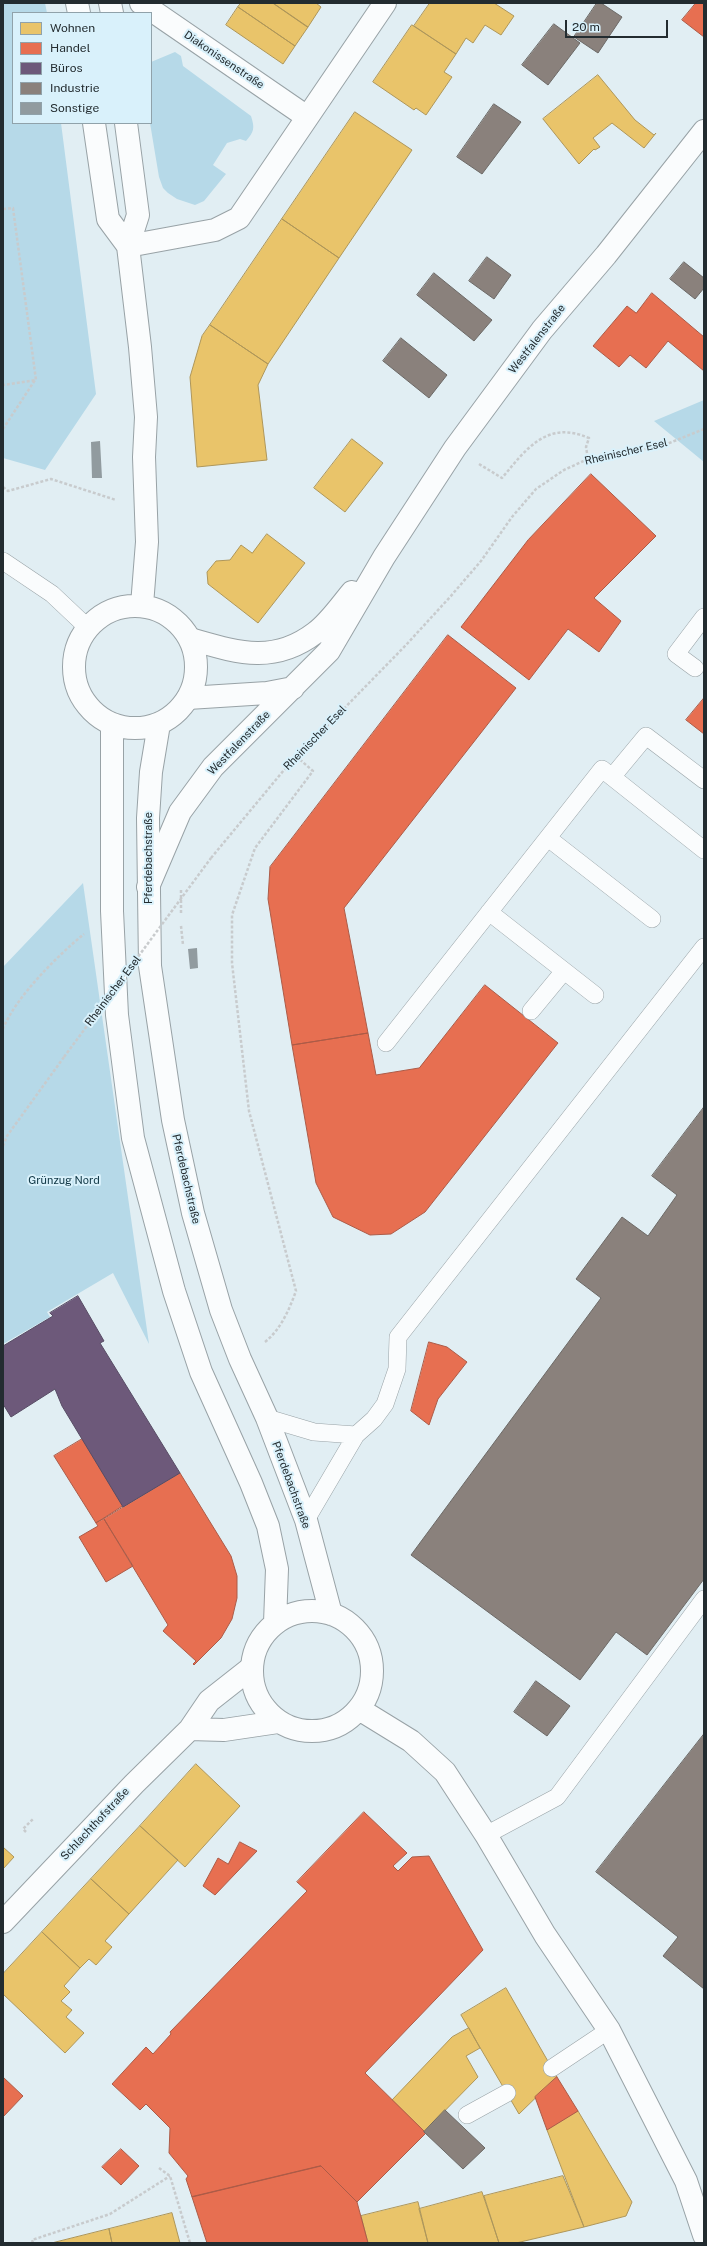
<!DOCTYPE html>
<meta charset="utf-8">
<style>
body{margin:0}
#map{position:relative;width:707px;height:2246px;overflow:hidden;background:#e1eef3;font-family:"Public Sans",sans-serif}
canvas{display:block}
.frame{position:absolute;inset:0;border:4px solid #232c30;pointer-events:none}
.legend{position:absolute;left:12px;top:12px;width:140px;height:112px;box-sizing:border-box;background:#d9f1fb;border:1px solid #90a2aa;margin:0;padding:5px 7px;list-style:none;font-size:12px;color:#232c30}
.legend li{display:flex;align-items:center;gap:8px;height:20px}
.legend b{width:20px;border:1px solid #90a2aa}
.scale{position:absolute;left:565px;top:20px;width:103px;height:18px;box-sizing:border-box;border:2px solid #232c30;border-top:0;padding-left:5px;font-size:12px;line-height:14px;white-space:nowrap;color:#232c30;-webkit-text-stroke:3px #d9f1fb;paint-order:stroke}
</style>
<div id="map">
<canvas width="707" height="2246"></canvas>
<div class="frame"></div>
<ul class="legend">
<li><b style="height:11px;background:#e9c46a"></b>Wohnen</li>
<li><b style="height:11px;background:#e76f51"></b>Handel</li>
<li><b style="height:11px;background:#6d597a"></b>Büros</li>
<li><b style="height:11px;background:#8a817c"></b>Industrie</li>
<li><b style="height:11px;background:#919b9f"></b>Sonstige</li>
</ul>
<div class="scale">20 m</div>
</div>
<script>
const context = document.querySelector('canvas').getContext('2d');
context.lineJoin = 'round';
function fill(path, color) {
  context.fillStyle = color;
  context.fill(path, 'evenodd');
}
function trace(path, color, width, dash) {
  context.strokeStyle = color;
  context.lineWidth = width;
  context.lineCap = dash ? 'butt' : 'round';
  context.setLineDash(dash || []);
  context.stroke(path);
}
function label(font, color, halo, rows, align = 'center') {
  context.font = font + ' "Public Sans",sans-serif';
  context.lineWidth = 4;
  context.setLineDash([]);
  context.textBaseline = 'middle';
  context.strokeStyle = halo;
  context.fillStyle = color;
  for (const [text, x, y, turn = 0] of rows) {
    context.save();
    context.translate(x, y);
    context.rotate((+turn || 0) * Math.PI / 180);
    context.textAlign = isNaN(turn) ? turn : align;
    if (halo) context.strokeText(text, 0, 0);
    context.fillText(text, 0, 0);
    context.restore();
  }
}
const green = new Path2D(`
 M3,3H45L47,13H13V123H61L96,394L45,470L3,458Z
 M175,52L181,56L183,66L251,116C255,128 254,132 246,141L240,139L227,143L213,165L226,174L204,201L195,205L177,199L168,193L163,188L159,177L150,123L151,62Z
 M704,400V462L654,421Z
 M83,883L149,1344L113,1273L47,1312L50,1317L3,1344V967Z`);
const homes = new Path2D(`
 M241,3H273L308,27L295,46L238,7Z
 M273,3H316L321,7L308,27Z
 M430,3H494L514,16L501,35L485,25L473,43L466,38L456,54L414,26Z
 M238,7L295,46L283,64L226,25Z
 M412,25L456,54L444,72L452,77L426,115L416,108L414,110L373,82Z
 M598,75L635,120L654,135L656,133L644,148L612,123L593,138L600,147L595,150L594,149L579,164L543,119Z
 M355,112L412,150L339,258L282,219Z
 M282,219L339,258L268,364L210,325Z
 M210,325L268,364L258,385L267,460L197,467L190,377L202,336Z
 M352,439L383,463L345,512L314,488Z
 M267,534L305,563L258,623L208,584L207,572L216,561L230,560L241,545L252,553Z
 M196,1764L240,1806L185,1867L140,1826Z
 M140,1826L178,1860L129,1914L91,1879Z
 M3,1847L14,1857L3,1869Z
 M91,1879L129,1914L105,1941L112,1947L96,1965L89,1959L80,1968L42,1932Z
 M42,1932L80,1968L64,1986L70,1992L61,2001L72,2010L66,2017L84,2033L65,2053L3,1994V1974Z
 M506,1988L557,2077L519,2114L461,2015Z
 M469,2028L480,2048L466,2056L478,2077L424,2132L392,2100L452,2037Z
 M578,2111L632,2202L626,2216L584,2227L547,2130Z
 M563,2176L584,2227L516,2243H499L484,2196Z
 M482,2192L499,2243H428L419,2209Z
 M418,2202L428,2243H368L361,2216Z
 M172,2213L180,2243H112L109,2229Z
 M109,2229L112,2243H52Z`);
const shops = new Path2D(`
 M696,3H704V37L682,20Z
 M652,293L704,337V371L668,341L646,368L630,355L619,367L593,346L627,306L636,313Z
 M591,474L656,536L594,598L621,621L599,652L568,629L529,680L461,627L528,540Z
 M448,635L516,688L344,908L368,1033L292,1045L268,899L270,867Z
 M704,698V734L686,720Z
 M485,985L558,1043L425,1212L391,1234L370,1235L333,1217L316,1183L292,1045L368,1033L376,1075L419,1068Z
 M429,1342L447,1347L467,1362L438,1399L429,1425L411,1411Z
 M84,1438L124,1505L96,1523L54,1456Z
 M180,1473L231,1556L237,1576V1598L232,1619L221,1638L194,1665L193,1664L196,1661L163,1631L168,1625L104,1519Z
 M104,1519L133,1566L106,1582L79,1537L98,1526L96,1523Z
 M364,1812L407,1853L393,1866L398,1871L412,1857L429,1856L483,1950L365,2073L426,2133L357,2202L321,2166L192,2197L186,2179L188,2176L169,2153L170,2128L146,2104L140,2110L112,2084L146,2047L153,2054L171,2034L170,2032L307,1891L297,1882Z
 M240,1842L257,1851L215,1895L203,1886L218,1858L228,1864Z
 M3,2077L23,2096L3,2117Z
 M557,2077L578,2111L547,2130L535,2097Z
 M121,2149L139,2166L121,2185L102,2167Z
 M321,2166L357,2202L368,2243H207L192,2197Z`);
const offices = new Path2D(`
 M78,1296L104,1341L100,1343L180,1473L123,1507L62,1406L55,1389L11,1417L3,1404V1346L53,1316L50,1313Z`);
const industry = new Path2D(`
 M597,3H601L622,17L598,53L574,37Z
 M554,24L580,43L548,85L522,65Z
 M494,104L521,122L482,174L457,157Z
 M487,257L511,275L494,299L469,281Z
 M684,262L704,278V288L695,299L670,279Z
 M434,273L492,320L474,341L417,295Z
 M401,338L447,375L429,398L383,361Z
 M704,1107V1579L647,1655L616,1632L580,1680L411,1555L601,1298L576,1279L622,1217L648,1236L677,1195L652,1176Z
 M536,1681L570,1706L547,1736L514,1712Z
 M704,1734V1989L663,1956L678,1937L596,1872Z
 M445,2110L485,2148L463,2169L424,2132Z`);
const building = new Path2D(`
 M100,441L102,478H92L91,442Z
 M197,948L198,968L190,969L188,949Z`);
const path = new Path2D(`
 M3,209L13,208L36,380L3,385
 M3,429L35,380
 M479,464L502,478C527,448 547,420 589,438L586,447L588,459
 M3,487L8,491L51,479L116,500
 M211,858L284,770L406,645L450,597L481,561L512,517L536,489L564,470L588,459L662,446L704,429
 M181,913V888
 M181,926L183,945
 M3,1029C15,998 57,956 84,934
 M3,1146L7,1136L64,1057
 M265,1342C281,1329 289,1310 296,1291L249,1111L232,963V915L255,848L313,771L297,757
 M26,1832L23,1829L33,1819
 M159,2168L170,2176L190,2243
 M33,2243L32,2240L110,2214L170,2176`);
const service = new Path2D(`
 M3,561L52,594L87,627
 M695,668L676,654L704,617
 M612,777L646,736L704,780
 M548,838L652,919
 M489,912L595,995
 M531,1011L564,971
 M386,1043L602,769L704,850
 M267,1418L314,1432L356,1435
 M306,1520L356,1435L374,1419L385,1404L397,1369L398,1337L704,947
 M486,1835L557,1797L704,1599
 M552,2068L609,2030
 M467,2115L507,2093`);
const minor = new Path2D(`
 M141,3L307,117
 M128,246L215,230L239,218L385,3
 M190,639C236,652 273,665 315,633C329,623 341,605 352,592
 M188,698L267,693L293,688
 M148,887L180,812L213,767L329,651L384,557L455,448L542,330L606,255L704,131
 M190,1729L224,1730L278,1722
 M3,1922L134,1784L190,1729L209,1701L251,1668`);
const secondary = new Path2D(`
 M77,3L79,13
 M110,3L112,13
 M94,123L108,219L128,246
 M126,123L138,215L128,246L140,347L146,417L144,457L147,542L142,605
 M74 667a61 61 0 1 1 122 0a61 61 0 1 1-122 0Z
 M112,724V911L117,1015L133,1138L174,1291L201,1372L251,1483L268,1526L277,1569L275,1623
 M159,724L151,772L148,818L150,966L173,1120L193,1213L221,1310L240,1359L267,1418L306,1520L331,1614
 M252 1671a60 60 0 1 1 120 0a60 60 0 1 1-120 0Z
 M359,1709L411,1741L445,1772L486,1835L545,1935L609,2030L686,2181L704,2235`);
const pathBridge = new Path2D(`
 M64,1057L211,858`);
const streetNames = [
 ["Diakonissenstraße",224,60,34],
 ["Westfalenstraße",537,339,-52],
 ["Rheinischer Esel",626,452,-13],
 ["Rheinischer Esel",315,738,-46],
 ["Westfalenstraße",239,743,-46],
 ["Pferdebachstraße",149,858,-90],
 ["Rheinischer Esel",113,991,-53],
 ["Pferdebachstraße",186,1179,77],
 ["Pferdebachstraße",291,1485,70],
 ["Schlachthofstraße",95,1824,-47]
];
const parkNames = [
 ["Grünzug Nord",64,1181]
];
fill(green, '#b6d9e8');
fill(homes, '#e9c46a');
trace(homes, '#ae9659', 1);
fill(shops, '#e76f51');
trace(shops, '#ac5b47', 1);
fill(offices, '#6d597a');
trace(offices, '#574c64', 1);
fill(industry, '#8a817c');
trace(industry, '#6b6865', 1);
fill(building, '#919b9f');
trace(service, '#98a2a6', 18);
trace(minor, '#98a2a6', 24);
trace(secondary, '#98a2a6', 24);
trace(path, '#c8cbcd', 2.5, [3, 2]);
trace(service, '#fafcfd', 17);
trace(minor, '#fafcfd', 22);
trace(secondary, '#fafcfd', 22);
trace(pathBridge, '#c8cbcd', 2.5, [3, 2]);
label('11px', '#232c30', '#d9f1fb', streetNames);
label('11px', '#0f3644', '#d9f1fb', parkNames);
</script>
